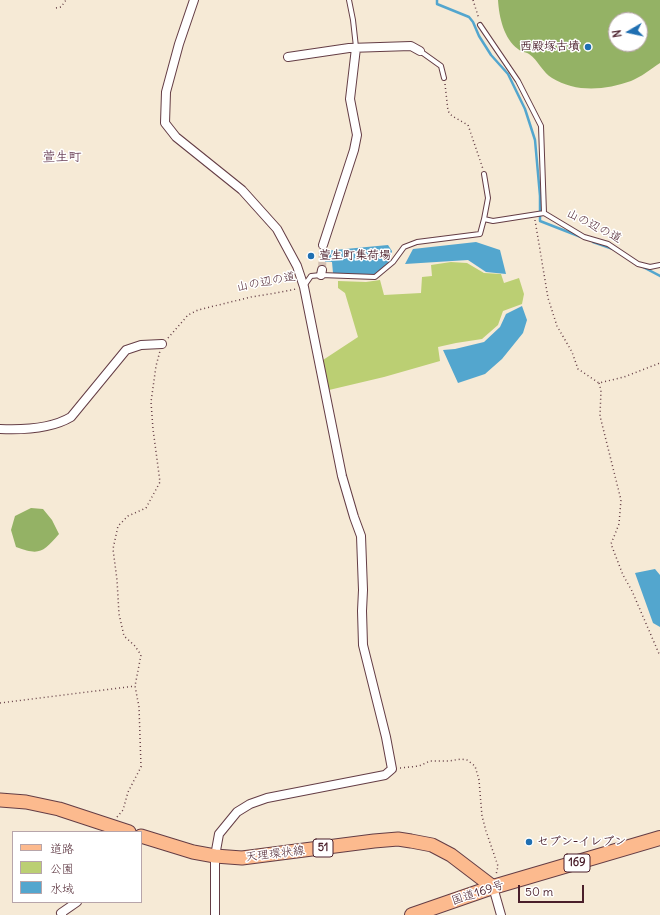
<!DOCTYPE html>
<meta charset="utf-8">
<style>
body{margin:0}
#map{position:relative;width:660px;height:915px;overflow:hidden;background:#f6ead6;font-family:Delius,"Klee One",sans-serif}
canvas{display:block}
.legend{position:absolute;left:12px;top:831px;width:130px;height:72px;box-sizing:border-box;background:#fff;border:1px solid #b7a5aa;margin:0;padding:5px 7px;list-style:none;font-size:12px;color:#4a1f2b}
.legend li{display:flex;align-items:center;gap:8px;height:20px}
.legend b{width:20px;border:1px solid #b7a5aa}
.north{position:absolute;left:608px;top:12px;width:40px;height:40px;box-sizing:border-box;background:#fff;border:1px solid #b7a5aa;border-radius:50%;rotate:261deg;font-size:11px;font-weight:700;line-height:16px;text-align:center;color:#4a1f2b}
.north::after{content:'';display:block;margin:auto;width:14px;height:18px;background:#1f6fb2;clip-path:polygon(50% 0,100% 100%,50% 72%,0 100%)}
.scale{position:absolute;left:518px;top:885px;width:66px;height:18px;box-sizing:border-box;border:2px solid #4a1f2b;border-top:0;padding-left:5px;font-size:12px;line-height:14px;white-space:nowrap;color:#4a1f2b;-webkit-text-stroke:3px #fff;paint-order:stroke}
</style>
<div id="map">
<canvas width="660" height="915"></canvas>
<ul class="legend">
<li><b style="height:5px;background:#fcba8e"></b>道路</li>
<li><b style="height:11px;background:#bbcf73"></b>公園</li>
<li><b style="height:11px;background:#53a6ce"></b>水域</li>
</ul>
<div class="north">N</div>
<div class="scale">50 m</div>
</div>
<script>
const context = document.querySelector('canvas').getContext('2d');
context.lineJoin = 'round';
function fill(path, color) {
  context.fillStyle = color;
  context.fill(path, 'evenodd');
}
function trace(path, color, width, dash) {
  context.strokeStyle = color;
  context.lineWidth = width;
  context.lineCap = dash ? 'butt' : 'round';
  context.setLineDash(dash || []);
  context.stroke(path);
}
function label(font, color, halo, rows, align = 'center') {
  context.font = font + ' Delius,"Klee One",sans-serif';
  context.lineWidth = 3;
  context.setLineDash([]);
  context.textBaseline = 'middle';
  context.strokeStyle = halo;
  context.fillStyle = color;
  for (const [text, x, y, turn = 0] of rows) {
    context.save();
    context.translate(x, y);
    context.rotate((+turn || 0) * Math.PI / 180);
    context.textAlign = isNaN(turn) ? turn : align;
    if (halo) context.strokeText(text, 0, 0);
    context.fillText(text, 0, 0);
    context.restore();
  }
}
const green = new Path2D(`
 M451,262L467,263L484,273L501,274L504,283L519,278L524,294L522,304L503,311L498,325L482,339L456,343L438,347L440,361L384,377L329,390L323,360L358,337L345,293L338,288V281L366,282L380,280L384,295L421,293L422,277L432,276L431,265Z`);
const forest = new Path2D(`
 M498,0H660V63C651,69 641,77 631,81C606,90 576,93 552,78C543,73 538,60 529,54C526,52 521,52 518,49C504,39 499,17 498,0ZM616,20H640V44H616Z
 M31,508L43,509L52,520L59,534C43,552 40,556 16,547L11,530L15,516Z`);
const water = new Path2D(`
 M476,242L500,250L506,274L486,272L468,260L405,264L413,249Z
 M388,245L392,251L390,261L374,275L333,273L332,262H325L324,251Z
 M522,306L527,320L523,333L502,359L485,374L458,383L443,350L455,349L484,342L500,327L506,314Z
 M655,569L660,575V627L653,623L635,573Z`);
const stream = new Path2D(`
 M437,0V4L469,17L473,22L479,36L491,55L508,74L525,109L535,140L540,196V221L581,237
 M593,242L613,249
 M643,267L660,276`);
const minorTunnel = new Path2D(`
 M322,270L323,245`);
const path = new Path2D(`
 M473,0L479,19
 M56,8L61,7L66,0
 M445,84L448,111L452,116L468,125L483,169
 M535,220L548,298L557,326L572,352L578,369L599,383L624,377L660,363
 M168,338L188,315L198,310L251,297L276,293L296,289
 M599,383L601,390L600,416L621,500L619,524L611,544L623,575L632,591L660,656
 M0,703L135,686
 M400,768L419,766L430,761H449L461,759L467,760L475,766L479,780L482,816L486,831L498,866L496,875
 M117,817L123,810L128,792L141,767L139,707L135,686L141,655L135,646L124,636L119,614L117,580L113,549L118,526L128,516L146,508L160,482L153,429L151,402L156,366L160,351`);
const service = new Path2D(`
 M349,0L353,20L356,47
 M480,25L518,81L541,126L544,213
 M420,51L441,66L444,78
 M484,219L488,198L484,174
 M304,286L311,276L321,275L375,277L393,262L404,247L417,242L480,234L484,219L493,221L544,213L584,237L608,244L638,264L650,267L660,265`);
const minor = new Path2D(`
 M194,0L179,44L166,92L165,123L176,137L242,190L277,229L297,266L304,287L342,476L354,517L361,536L363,590L362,611L363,645L386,737L392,769L385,775L267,798L250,804L237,812L219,834L215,856V915
 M288,57L349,48L411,46L420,51
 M323,245L354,150L357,135L350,99L356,48
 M321,275L322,270
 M0,429C23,430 51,429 71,417L126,350L141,345L162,344
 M493,887L501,915
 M62,915L61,913L77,902`);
const primary = new Path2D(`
 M0,800L26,802L59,809L129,832
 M141,836L193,852L215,856L242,858L374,841L398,839L411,841L432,845L451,855L493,887`);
const trunk = new Path2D(`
 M412,915L493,887L660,838`);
const markers = [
 [588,47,4,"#1f6fb2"],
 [311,256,4,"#1f6fb2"],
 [529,842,4,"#1f6fb2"]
];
const shields = [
 [323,848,20],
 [577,863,26]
];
const shieldNames = [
 ["51",323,848],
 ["169",577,863]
];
const poiNames = [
 ["西殿塚古墳",580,47,"right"],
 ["萱生町集荷場",319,256],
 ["セブン-イレブン",537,842]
];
const streetNames = [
 ["山の辺の道",594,226,27],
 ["山の辺の道",266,282,-11],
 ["天理環状線",275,854,-7],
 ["国道169号",478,893,-18]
];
const neighbourhoodNames = [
 ["萱生町",62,157]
];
fill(green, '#bbcf73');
fill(forest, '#94b265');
fill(water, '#53a6ce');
trace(stream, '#53a6ce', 2.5);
trace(minorTunnel, '#d4c1b4', 8, [8, 4]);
trace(service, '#643d45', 6);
trace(minor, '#643d45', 10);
trace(primary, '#643d45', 15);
trace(trunk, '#643d45', 16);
trace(path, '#643d45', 1.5, [1, 3]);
trace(service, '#fff', 4);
trace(minor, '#fff', 8);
trace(primary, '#fcba8e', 13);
trace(trunk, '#fcba8e', 14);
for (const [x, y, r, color] of markers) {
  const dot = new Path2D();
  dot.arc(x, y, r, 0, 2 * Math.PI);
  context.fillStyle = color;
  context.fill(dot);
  trace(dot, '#fff', 1.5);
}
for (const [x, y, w] of shields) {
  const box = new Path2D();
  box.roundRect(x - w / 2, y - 9, w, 18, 3);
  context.fillStyle = '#fff';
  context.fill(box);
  trace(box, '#4a1f2b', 1);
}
label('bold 11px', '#4a1f2b', null, shieldNames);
label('bold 12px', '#4a1f2b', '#fff', poiNames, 'left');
label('12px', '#4a1f2b', '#fff', streetNames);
label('bold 13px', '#724a60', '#fff', neighbourhoodNames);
</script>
